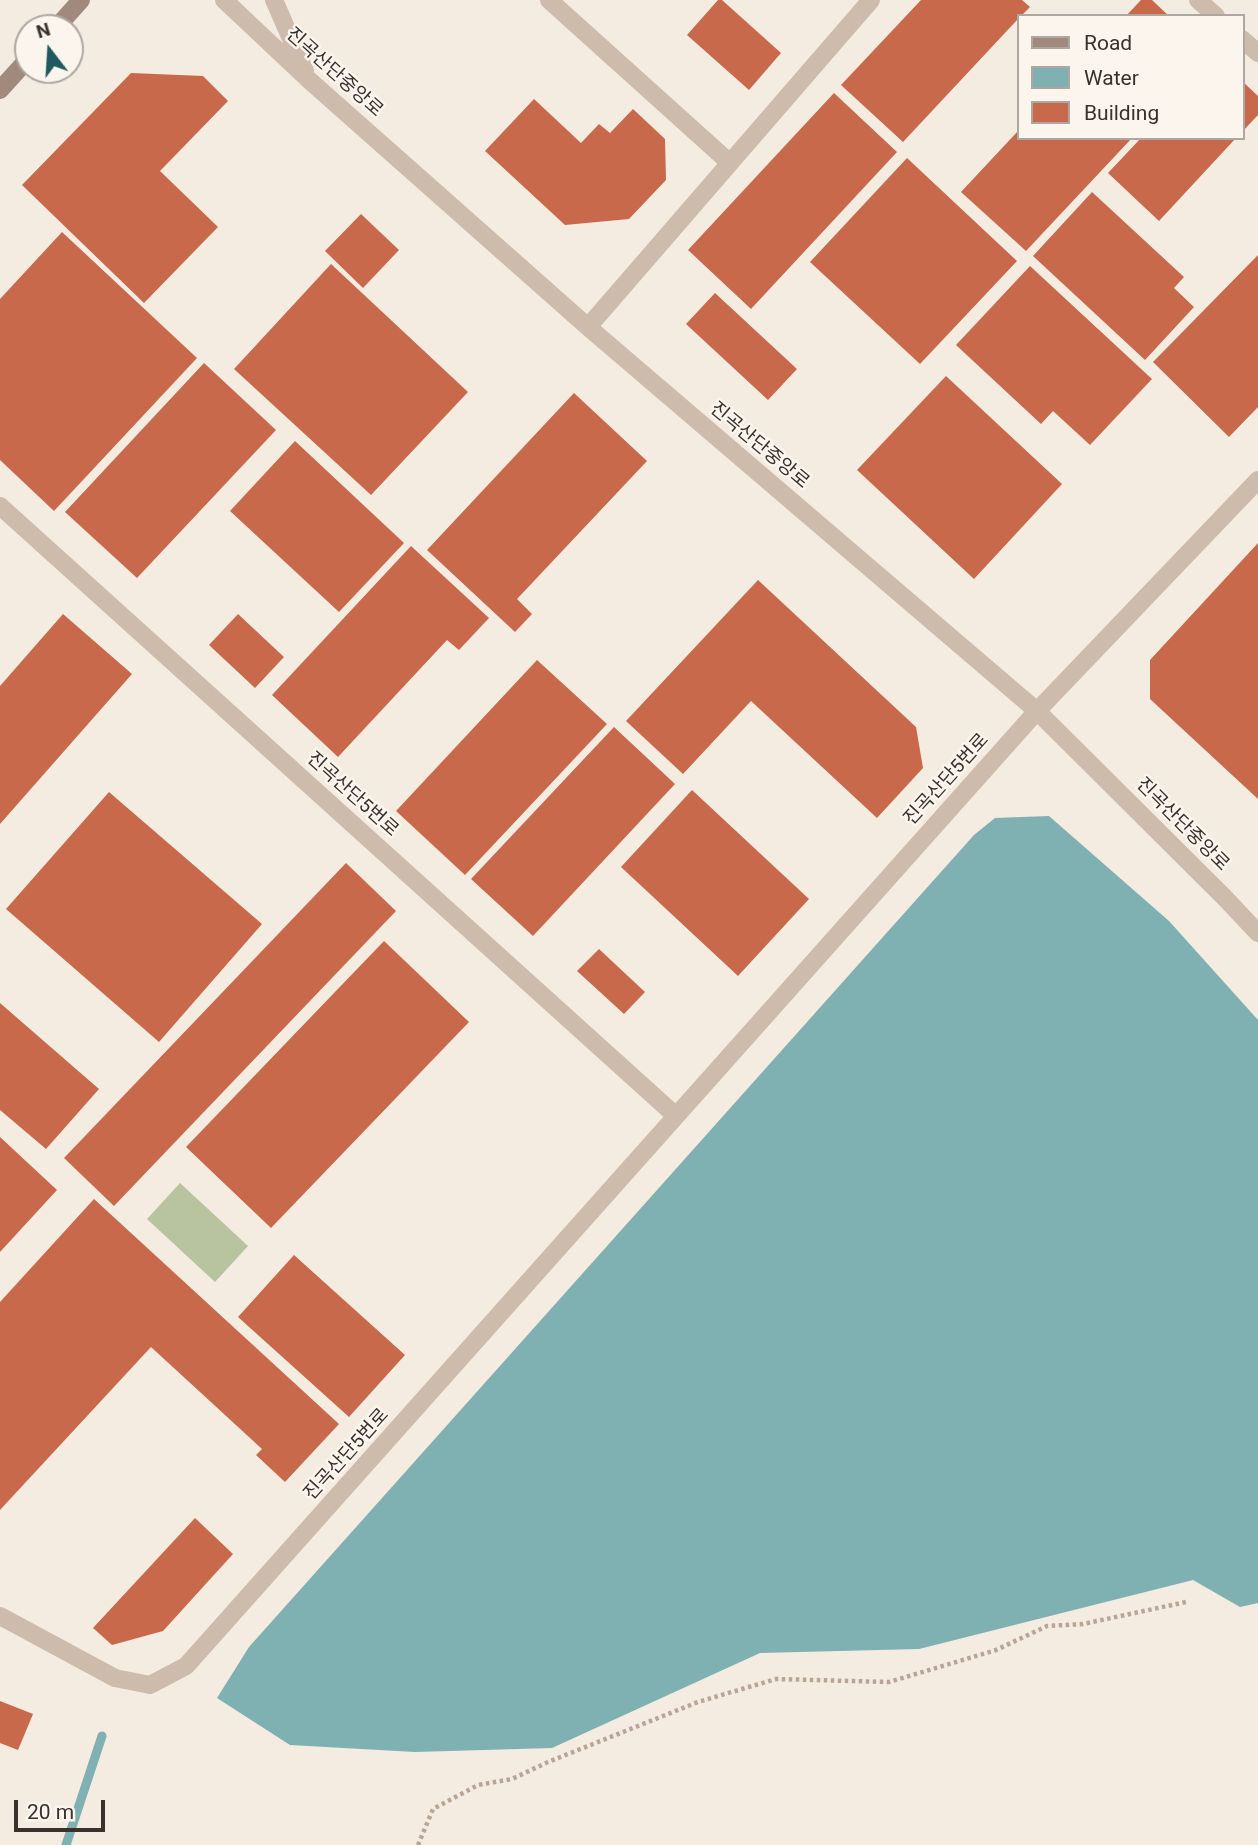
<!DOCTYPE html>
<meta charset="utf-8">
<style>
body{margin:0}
#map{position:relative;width:1258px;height:1845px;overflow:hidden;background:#f4ebe1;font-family:Roboto,sans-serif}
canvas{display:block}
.legend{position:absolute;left:1017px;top:14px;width:228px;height:126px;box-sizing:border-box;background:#fbf5ee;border:2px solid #aea6a0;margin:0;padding:9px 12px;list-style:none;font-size:21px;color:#3b302b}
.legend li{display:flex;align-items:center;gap:14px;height:35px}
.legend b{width:35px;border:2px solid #aea6a0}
.north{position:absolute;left:14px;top:14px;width:70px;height:70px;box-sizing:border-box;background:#fbf5ee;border:2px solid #aea6a0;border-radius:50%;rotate:343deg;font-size:19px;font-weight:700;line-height:28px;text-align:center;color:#3b302b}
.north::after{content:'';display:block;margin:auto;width:24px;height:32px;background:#1f5a5e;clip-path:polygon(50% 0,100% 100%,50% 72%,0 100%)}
.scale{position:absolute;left:14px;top:1800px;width:91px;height:32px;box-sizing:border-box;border:4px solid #3b302b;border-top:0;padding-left:9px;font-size:21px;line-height:24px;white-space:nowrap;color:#3b302b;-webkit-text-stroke:5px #fbf5ee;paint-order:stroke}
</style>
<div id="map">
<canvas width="1258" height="1845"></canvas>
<ul class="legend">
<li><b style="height:9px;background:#a18a7d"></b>Road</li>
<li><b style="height:19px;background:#7fb0b2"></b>Water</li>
<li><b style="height:19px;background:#c8694b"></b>Building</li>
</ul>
<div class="north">N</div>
<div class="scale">20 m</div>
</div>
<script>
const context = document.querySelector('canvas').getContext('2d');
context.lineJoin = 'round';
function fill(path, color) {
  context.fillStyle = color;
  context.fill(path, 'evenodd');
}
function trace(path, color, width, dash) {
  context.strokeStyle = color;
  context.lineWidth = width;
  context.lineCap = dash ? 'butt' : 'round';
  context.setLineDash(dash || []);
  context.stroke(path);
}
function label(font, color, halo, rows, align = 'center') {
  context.font = font + ' Roboto,"Noto Sans KR",sans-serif';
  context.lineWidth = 5;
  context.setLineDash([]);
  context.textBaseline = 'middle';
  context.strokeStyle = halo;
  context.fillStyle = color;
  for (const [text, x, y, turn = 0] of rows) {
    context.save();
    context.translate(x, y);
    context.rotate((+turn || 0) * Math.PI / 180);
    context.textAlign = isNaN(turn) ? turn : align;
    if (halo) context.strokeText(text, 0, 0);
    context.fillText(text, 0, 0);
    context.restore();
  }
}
const green = new Path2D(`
 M180,1183L248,1246L215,1282L147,1219Z`);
const water = new Path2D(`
 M1049,816L1169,921L1258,1020V1603L1240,1607L1193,1580L919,1649L760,1653L552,1748L415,1752L290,1745L217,1698L249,1647L974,835L995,818Z`);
const stream = new Path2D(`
 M66,1845L102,1736`);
const building = new Path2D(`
 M718,0H722L781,53L749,90L687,35Z
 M921,0H1022L1030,7L1021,16H1018V19L903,142L841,85Z
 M1141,0H1152L1169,16H1126Z
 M131,73L203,76L228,101L160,171L218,227L144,303L22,185Z
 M1242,81L1258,96V115L1242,132Z
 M834,93L897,152L751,309L688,250Z
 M534,99L581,143L599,124L610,133L633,109L665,139L666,180L629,219L565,225L485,151Z
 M1018,131V138H1132L1026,251L961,192Z
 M1141,138H1236L1159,221L1108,173Z
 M907,158L1017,261L920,364L810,262Z
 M1092,192L1184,277L1174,288L1194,307L1145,360L1033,256Z
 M361,214L399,250L363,288L325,251Z
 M62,232L197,358L54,511L0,460V299Z
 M1258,255V407L1229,437L1153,362Z
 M331,264L468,392L371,495L234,369Z
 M1030,266L1152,379L1090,445L1053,411L1041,424L956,345Z
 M715,293L797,369L768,400L686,324Z
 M204,363L276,430L137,578L65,512Z
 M946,376L1062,484L974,579L857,470Z
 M574,393L647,461L517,599L532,614L515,632L427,550Z
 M295,441L404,543L339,612L230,511Z
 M1258,543V799L1150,699V660Z
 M411,546L489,618L459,650L447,640L338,757L272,695Z
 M758,580L916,727L923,768L877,818L751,701L683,774L626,721Z
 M63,614L132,674L0,824V686Z
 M238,614L284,657L255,688L209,645Z
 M537,660L607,724L465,875L396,811Z
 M614,727L675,784L533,936L471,879Z
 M692,790L809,899L738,976L621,867Z
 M109,792L262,924L159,1042L6,909Z
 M346,863L396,911L114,1206L64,1158Z
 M384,941L469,1022L271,1228L186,1147Z
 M599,949L645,992L624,1014L577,971Z
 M0,1003L99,1089L46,1149L0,1110Z
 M0,1137L57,1190L0,1252Z
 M94,1199L339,1424L285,1482L256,1455L262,1449L151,1347L0,1510V1302Z
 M294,1255L405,1355L349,1417L238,1317Z
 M195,1518L233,1554L163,1631L112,1645L93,1628Z
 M0,1701L33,1714L18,1750L0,1743Z`);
const path = new Path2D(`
 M418,1845L433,1809L478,1785L512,1779L548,1762L698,1702L776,1679L889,1682L996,1650L1047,1626L1083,1624L1186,1602`);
const minor = new Path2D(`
 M224,0L309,80L588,327L1037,711L1225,898L1258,933
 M274,0L305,71
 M549,0L730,163
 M1198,0L1216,16
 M1242,39L1258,53
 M588,327L871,0
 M0,506L676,1116
 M0,1616L115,1678L150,1685L186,1666L1037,711L1258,480`);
const secondary = new Path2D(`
 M56,28L81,0
 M0,90L28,59`);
const streetNames = [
 ["진곡산단중앙로",334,73,42],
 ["진곡산단중앙로",759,446,40],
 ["진곡산단5번로",947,780,-48],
 ["진곡산단5번로",352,795,42],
 ["진곡산단중앙로",1182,825,45],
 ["진곡산단5번로",347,1455,-48]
];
fill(green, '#b8c4a0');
fill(water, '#7fb0b2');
trace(stream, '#7fb0b2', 9);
fill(building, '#c8694b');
trace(path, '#b9a596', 4.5, [3.5, 3.5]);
trace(minor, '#cdbbac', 18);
trace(secondary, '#a18a7d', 18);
label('19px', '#3b302b', '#fbf5ee', streetNames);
</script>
